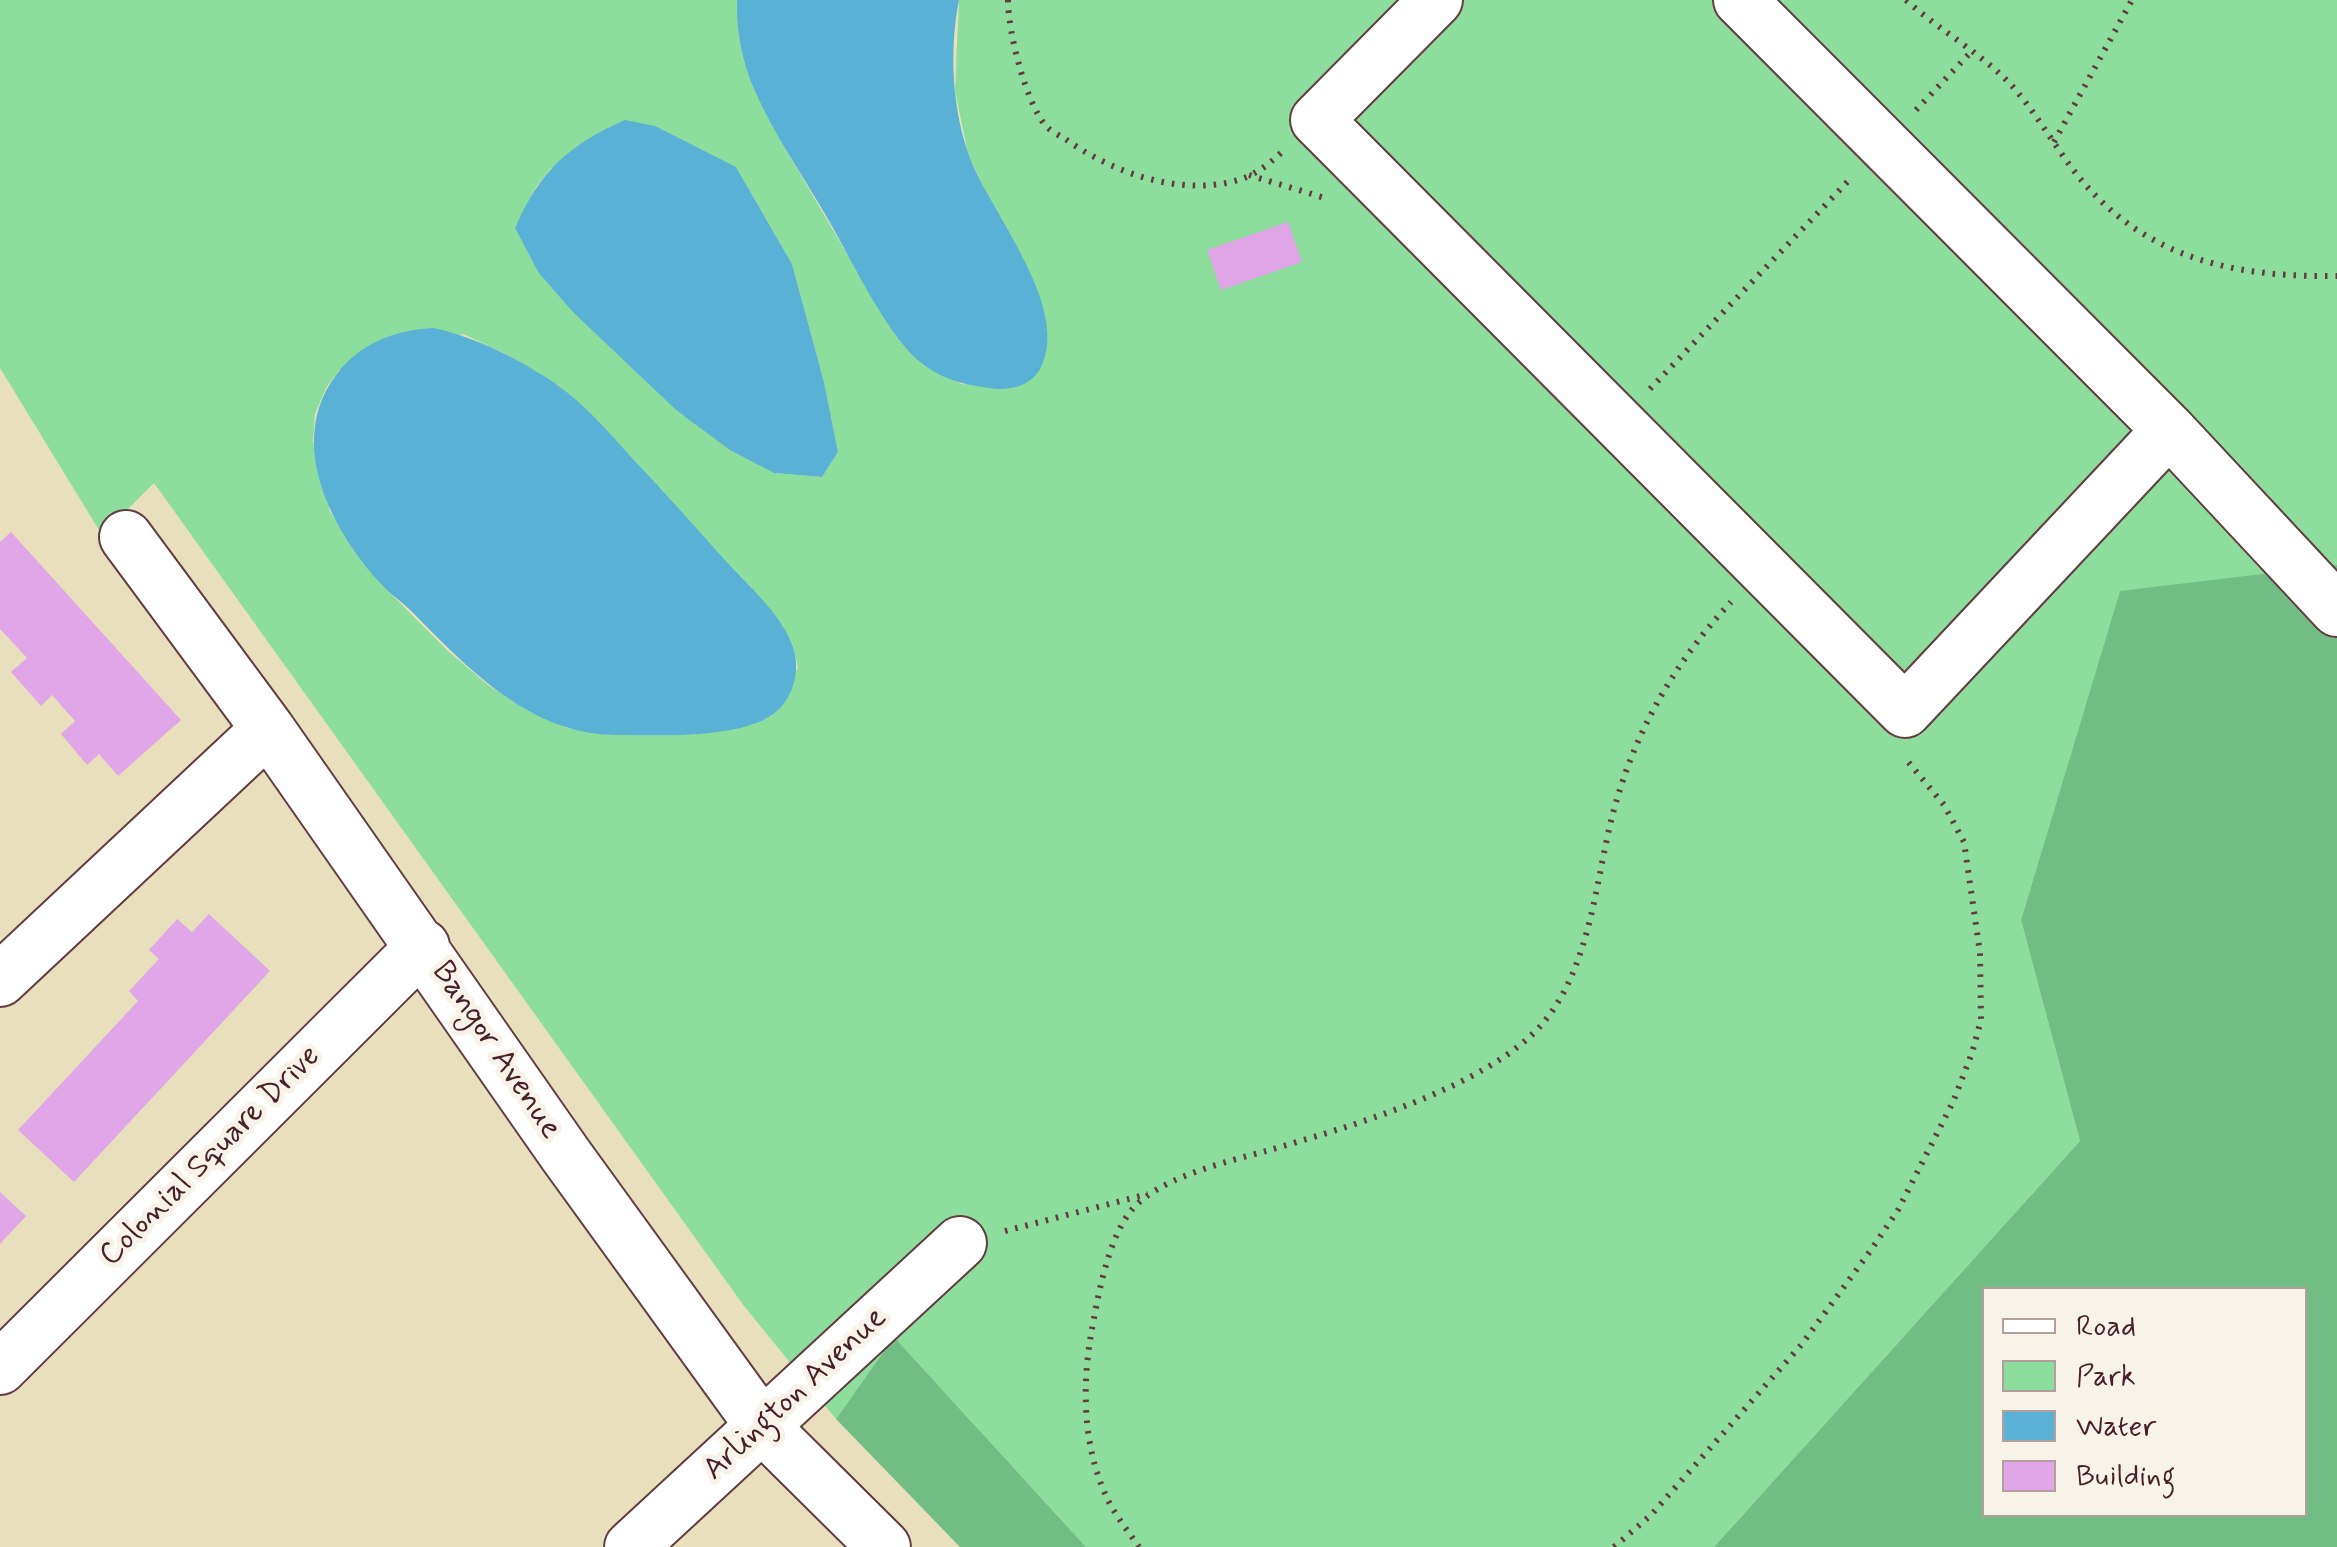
<!DOCTYPE html>
<style>
body{margin:0}
#map{position:relative;width:2337px;height:1547px;overflow:hidden;background:#e8e0bc;font-family:Mynerve,sans-serif}
canvas{display:block}
.legend{position:absolute;left:1982px;top:1287px;width:325px;height:230px;box-sizing:border-box;background:#f7f3e8;border:2px solid #b29e9c;margin:0;padding:12px 18px;list-style:none;font-size:30px;color:#4a1f2b}
.legend li{display:flex;align-items:center;gap:20px;height:50px}
.legend b{width:50px;border:2px solid #b29e9c}
</style>
<div id="map">
<canvas width="2337" height="1547"></canvas>
<ul class="legend">
<li><b style="height:12px;background:#fff"></b>Road</li>
<li><b style="height:28px;background:#8dde9d"></b>Park</li>
<li><b style="height:28px;background:#59b1d6"></b>Water</li>
<li><b style="height:28px;background:#e1a6e7"></b>Building</li>
</ul>
</div>
<script>
const context = document.querySelector('canvas').getContext('2d');
context.lineJoin = 'round';
function fill(path, color) {
  context.fillStyle = color;
  context.fill(path, 'evenodd');
}
function trace(path, color, width, dash) {
  context.strokeStyle = color;
  context.lineWidth = width;
  context.lineCap = dash ? 'butt' : 'round';
  context.setLineDash(dash || []);
  context.stroke(path);
}
function label(font, color, halo, rows, align = 'center') {
  context.font = font + ' Mynerve,sans-serif';
  context.lineWidth = 10;
  context.setLineDash([]);
  context.textBaseline = 'middle';
  context.strokeStyle = halo;
  context.fillStyle = color;
  for (const [text, x, y, turn = 0] of rows) {
    context.save();
    context.translate(x, y);
    context.rotate((+turn || 0) * Math.PI / 180);
    context.textAlign = isNaN(turn) ? turn : align;
    if (halo) context.strokeText(text, 0, 0);
    context.fillText(text, 0, 0);
    context.restore();
  }
}
const green = new Path2D(`
 M0,0H737L745,63L754,89L793,162L890,327L924,366L964,385L999,219L968,154L955,91L959,0H2337V565L2120,592L2021,920L2080,1141L1714,1547H1086L894,1337L836,1419L744,1306L154,483L102,535L0,368ZM736,167L792,264L824,382L838,452L822,477L774,473L676,410L538,272L515,228L536,187L551,168ZM463,334L506,354L560,387L608,432L783,629L793,646L798,668L756,722L720,731L611,735L567,728L526,710L488,685L448,651L381,584L330,512L313,441L315,414L326,388L339,370Z`);
const forest = new Path2D(`
 M2337,565V1547H1714L2080,1141L2021,920L2120,591ZM1984,1290H2304V1514H1984Z
 M894,1337L1086,1547H960L836,1419Z`);
const water = new Path2D(`
 M737,0H959C949,50 952,110 970,158C991,213 1071,308 1041,367C1031,387 1009,391 989,388C967,385 944,380 925,366C888,339 853,262 829,221C804,177 774,135 754,89C742,62 736,29 737,0Z
 M625,120L655,126L736,167L792,264L824,382L838,452L822,477L774,473L730,450L676,410L573,312L538,272L515,228C540,171 568,145 625,120Z
 M434,328C478,338 519,359 556,384C584,404 609,432 632,458C663,491 693,524 723,558C747,585 781,613 793,647C800,668 795,694 778,710C747,740 658,735 617,735C529,735 467,667 410,610C401,601 390,594 382,585C332,531 285,443 336,375C360,343 395,330 434,328Z`);
const building = new Path2D(`
 M1288,222L1302,262L1221,290L1207,250Z
 M11,532L181,720L118,776L99,754L87,765L61,734L75,721L52,695L41,706L11,672L27,658L0,629V542Z
 M209,914L270,971L74,1182L18,1130L138,1001L129,991L159,959L149,950L177,919L192,932Z
 M0,1192L26,1216L0,1244Z`);
const path = new Path2D(`
 M1008,0C1008,31 1025,100 1045,125C1049,130 1058,135 1064,138C1109,171 1175,195 1231,182C1253,177 1267,166 1283,151
 M1906,0C1939,30 1984,55 2013,87C2044,122 2064,165 2097,197C2163,264 2247,277 2337,276
 M1916,110L1970,53
 M2054,142L2132,0
 M1249,175L1325,198
 M1650,389L1852,177
 M1005,1231L1148,1194
 M1139,1547C1128,1531 1114,1514 1106,1496C1083,1445 1082,1388 1091,1334C1098,1297 1107,1242 1130,1212C1156,1178 1226,1162 1266,1151C1346,1128 1489,1087 1543,1023C1590,967 1595,885 1612,817C1633,735 1673,664 1731,602
 M1614,1547L1651,1515L1802,1344L1871,1250L1898,1210L1953,1102L1972,1053L1981,1020L1980,953L1964,842L1944,805L1905,758`);
const minor = new Path2D(`
 M1436,0L1317,120L1905,711L2169,430
 M1740,0L2169,430L2337,610
 M126,537L268,729L565,1154L762,1426L884,1547
 M0,980L268,729
 M0,1368L423,946
 M631,1547L960,1243`);
const streetNames = [
 ["Bangor Avenue",495,1051,56],
 ["Colonial Square Drive",211,1157,-45],
 ["Arlington Avenue",796,1395,-43]
];
fill(green, '#8dde9d');
fill(forest, '#72bd84');
fill(water, '#59b1d6');
fill(building, '#e1a6e7');
trace(minor, '#623c41', 56);
trace(path, '#623c41', 6, [2.5, 8]);
trace(minor, '#fff', 52);
label('32px', '#4a1f2b', '#f7f3e8', streetNames);
</script>
